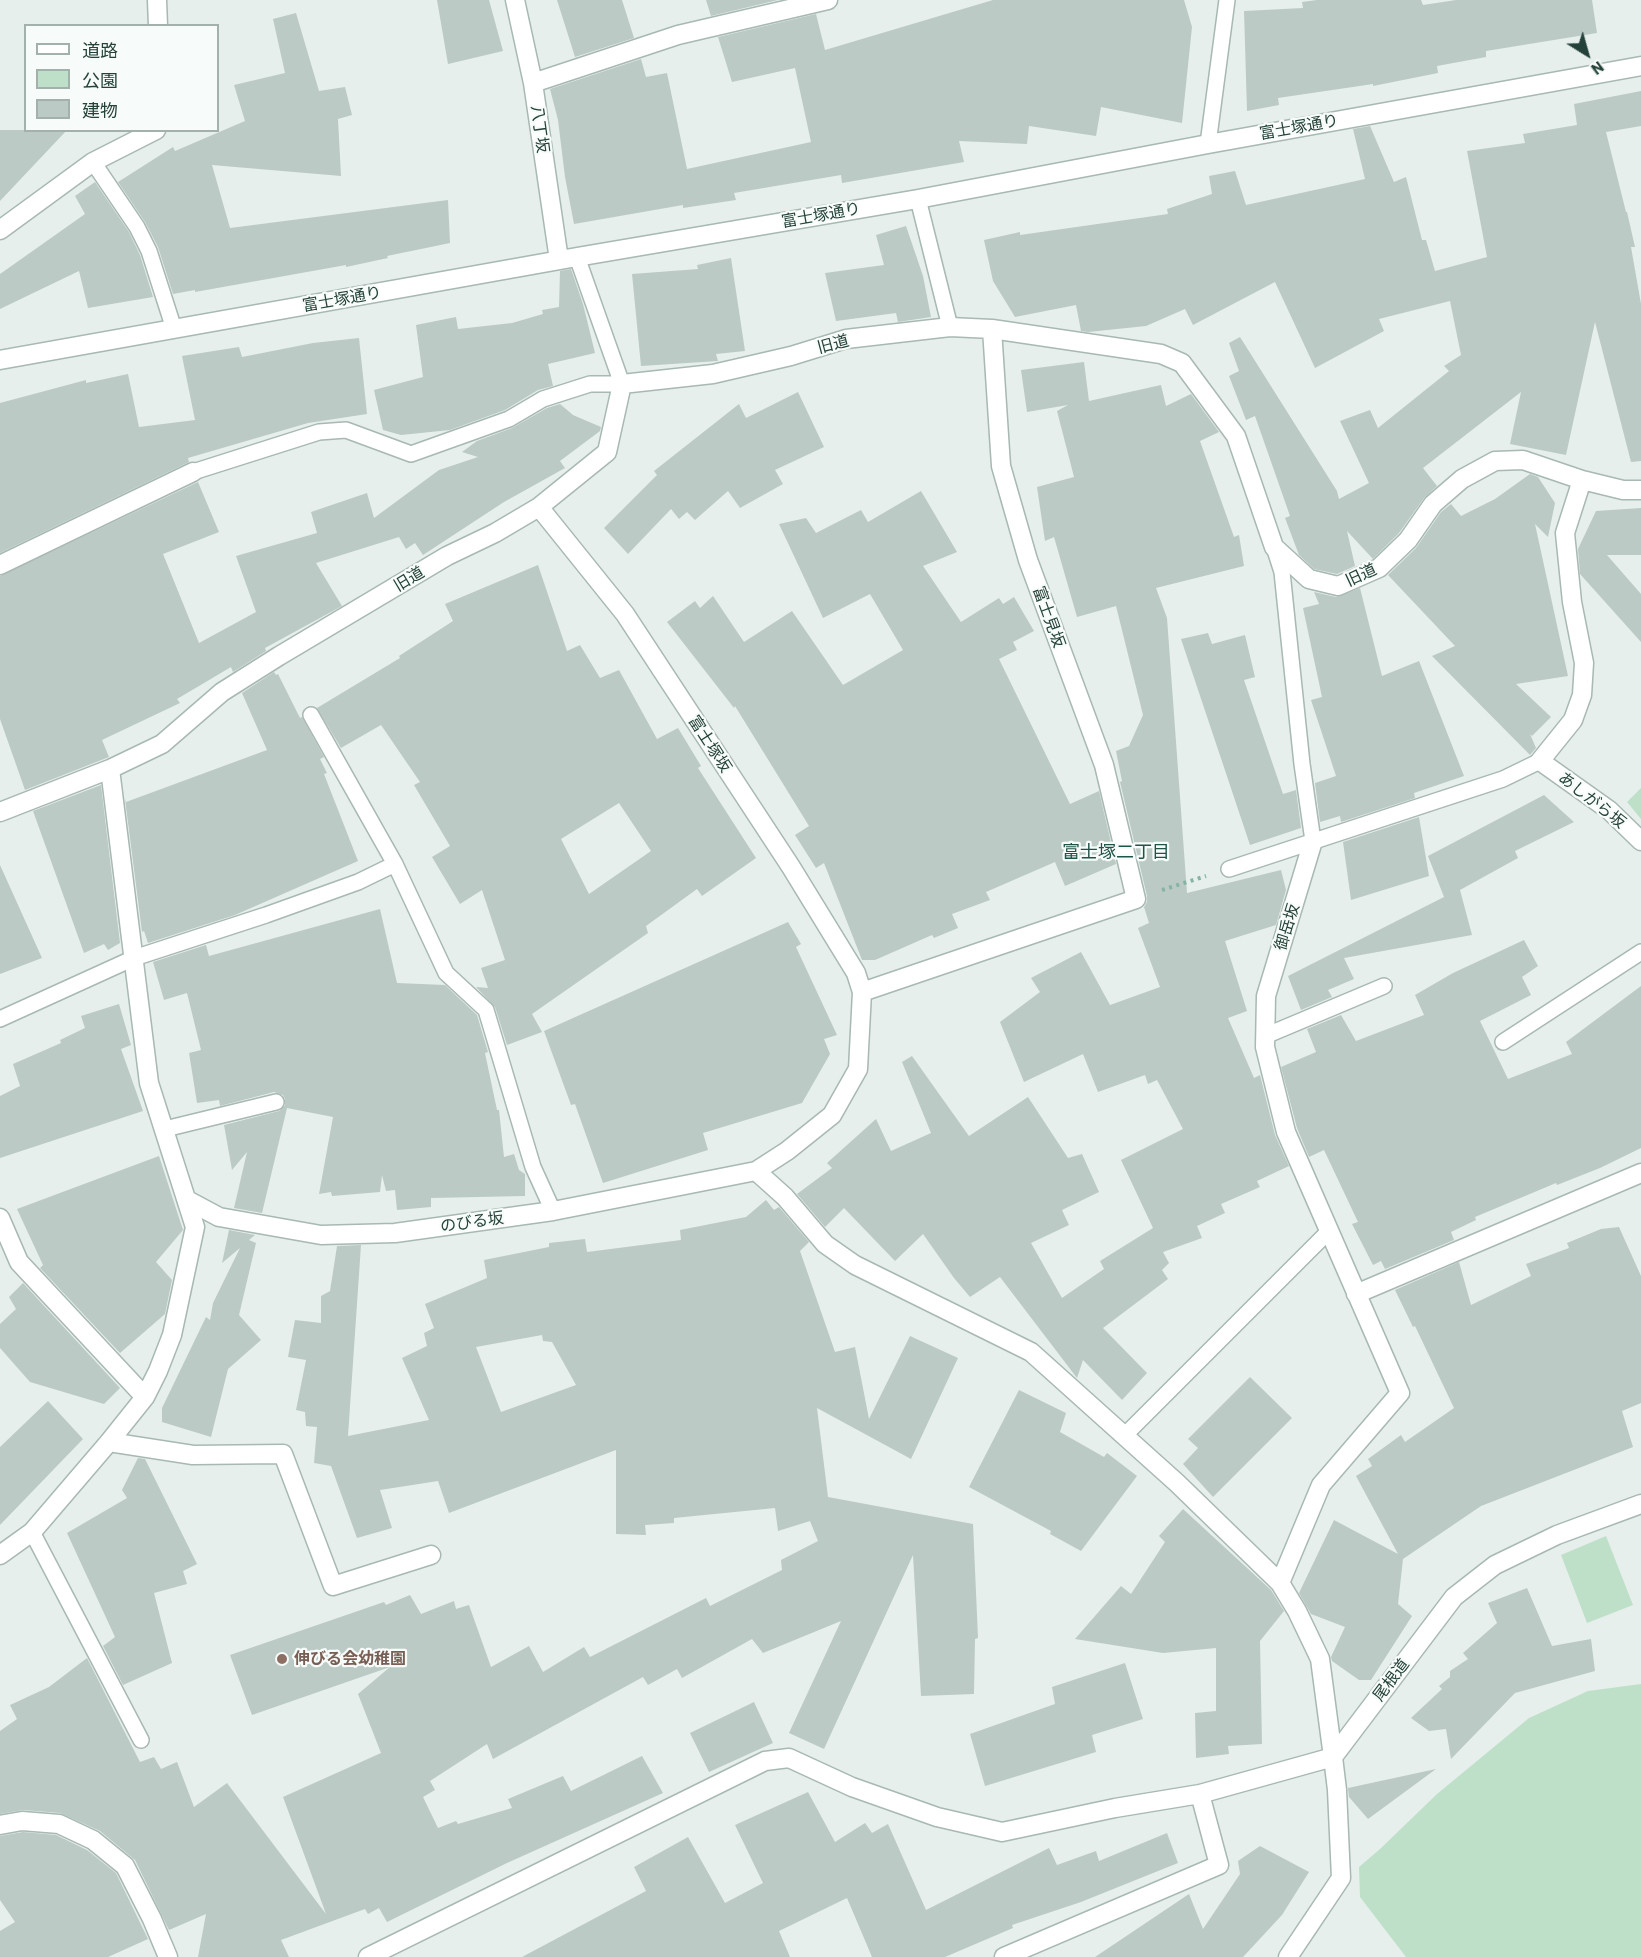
<!DOCTYPE html>
<meta charset="utf-8">
<style>
body{margin:0}
#map{position:relative;width:1641px;height:1957px;overflow:hidden;background:#e6efeb;font-family:Barlow,"Noto Sans JP",sans-serif}
canvas{display:block}
.legend{position:absolute;left:24px;top:24px;width:195px;height:108px;box-sizing:border-box;background:#f7fbf9;border:2px solid #a3b1ad;margin:0;padding:8px 10px;list-style:none;font-size:18px;color:#24423a}
.legend li{display:flex;align-items:center;gap:12px;height:30px}
.legend b{width:30px;border:2px solid #a3b1ad}
.north{position:absolute;left:1557px;top:24px;width:60px;height:60px;-webkit-text-stroke:4px #f7fbf9;paint-order:stroke;rotate:143deg;font-size:16px;font-weight:700;line-height:24px;text-align:center;color:#24423a}
.north::after{content:'';display:block;margin:auto;width:21px;height:27px;background:#24423a;clip-path:polygon(50% 0,100% 100%,50% 72%,0 100%)}
</style>
<div id="map">
<canvas width="1641" height="1957"></canvas>
<ul class="legend">
<li><b style="height:8px;background:#fff"></b>道路</li>
<li><b style="height:16px;background:#bfe0c8"></b>公園</li>
<li><b style="height:16px;background:#bbcac4"></b>建物</li>
</ul>
<div class="north">N</div>
</div>
<script>
const context = document.querySelector('canvas').getContext('2d');
context.lineJoin = 'round';
function fill(path, color) {
  context.fillStyle = color;
  context.fill(path, 'evenodd');
}
function trace(path, color, width, dash) {
  context.strokeStyle = color;
  context.lineWidth = width;
  context.lineCap = dash ? 'butt' : 'round';
  context.setLineDash(dash || []);
  context.stroke(path);
}
function label(font, color, halo, rows, align = 'center') {
  context.font = font + ' Barlow,"Noto Sans JP",sans-serif';
  context.lineWidth = 4.5;
  context.setLineDash([]);
  context.textBaseline = 'middle';
  context.strokeStyle = halo;
  context.fillStyle = color;
  for (const [text, x, y, turn = 0] of rows) {
    context.save();
    context.translate(x, y);
    context.rotate((+turn || 0) * Math.PI / 180);
    context.textAlign = isNaN(turn) ? turn : align;
    if (halo) context.strokeText(text, 0, 0);
    context.fillText(text, 0, 0);
    context.restore();
  }
}
const green = new Path2D(`
 M1641,788V819L1627,802Z
 M1606,1536L1633,1605L1587,1623L1561,1555Z
 M1641,1684V1957H1406L1360,1897L1359,1867L1380,1849L1437,1794L1529,1718L1588,1691Z`);
const building = new Path2D(`
 M437,0H489L503,51L448,64Z
 M557,0H622L634,38L575,57Z
 M706,0H778L711,16Z
 M993,0H1184L1192,27L1182,123L1101,107L1096,136L1029,126L1027,144L959,141L964,162L842,183L841,175L734,193L736,200L683,208V205L574,224L565,177L558,120L550,89L641,59L646,77L667,73L687,169L811,142L795,68L732,82L718,37L816,14L825,50Z
 M1317,0H1421L1423,5L1456,0H1592L1597,33L1486,51V57L1437,66L1438,73L1373,86V84L1278,98L1279,105L1247,111L1244,11L1303,8L1302,2Z
 M296,13L319,91L345,87L352,115L338,119L341,176L212,165L230,228L448,200L450,243L387,256L388,258L346,267V265L195,292V290L173,294L158,247L145,222L118,182L173,147L175,151L245,121L234,85L285,73L273,19Z
 M1641,91V126L1606,132L1626,212H1627L1635,247H1631L1641,304V461L1631,462L1595,322L1566,455L1510,444L1521,392L1423,468L1437,486L1424,498L1399,533L1373,559L1347,531L1355,566L1337,574L1314,569L1299,555L1285,518L1290,516L1255,416L1246,420L1229,376L1239,371L1229,343L1240,337L1337,491L1339,499L1369,483L1340,421L1370,410L1378,428L1449,371L1444,366L1461,355L1450,301L1379,319L1384,331L1315,368L1275,282L1193,325L1185,309L1146,326L1088,332L1081,331L1076,305L1015,317L993,281L984,240L1020,232V235L1168,214L1167,209L1212,194L1209,176L1235,171L1246,205L1365,179L1353,129L1370,126L1394,182L1406,177L1422,240H1426L1435,271L1487,257L1467,151L1525,143L1523,134L1577,125L1574,104Z
 M0,130H67L0,201Z
 M95,182L129,232L140,255L153,297L88,308L79,271L0,309V274L85,214L75,196Z
 M906,226L923,276L931,317L898,322L896,313L836,321L825,273L884,265L876,235Z
 M731,258L745,351L716,354L718,361L641,366L632,274L698,269L697,265Z
 M571,269L583,304L595,353L548,364L553,386L538,390L505,410L450,430L401,435L383,430L374,390L423,377L416,325L456,317L458,329L512,323L543,314L542,310L559,307L560,271Z
 M359,338L367,414L308,423L188,458L189,462L0,553V403L86,380V383L128,374L139,427L195,420L182,356L239,347L242,357L313,343Z
 M1084,362L1089,401L1161,385L1166,406L1191,394L1219,432L1200,441L1234,537L1239,535L1244,566L1156,588L1167,618L1187,893L1281,870L1286,890L1276,925L1225,941L1247,1011L1228,1018L1254,1078L1260,1075L1275,1135L1289,1166L1257,1181L1260,1187L1221,1204L1225,1213L1197,1226L1202,1238L1163,1252L1169,1263L1162,1270L1168,1279L1103,1328L1147,1373L1122,1400L1083,1360L1077,1378L1000,1277L970,1297L954,1278L923,1234L895,1261L844,1208L825,1227L797,1194L832,1168L827,1163L876,1119L891,1151L931,1133L902,1062L912,1056L969,1136L1028,1097L1068,1158L1082,1154L1099,1192L1062,1210L1069,1225L1031,1243L1062,1298L1104,1269L1100,1261L1153,1228L1121,1160L1183,1129L1157,1080L1148,1084L1145,1075L1098,1092L1083,1054L1024,1082L1000,1022L1040,992L1031,978L1081,952L1110,1005L1160,987L1138,928L1149,923L1144,907L1147,902V896L1120,782L1122,781L1116,751L1129,746L1143,715L1116,606L1077,617L1054,537L1045,541L1037,487L1074,477L1057,411L1068,405L1027,412L1021,370Z
 M798,392L824,447L775,470L783,484L740,508L728,491L695,520L687,512L679,519L671,509L628,554L604,528L657,475L654,471L739,404L746,418Z
 M560,404L573,415L601,427L600,431L560,461L565,468L504,502L423,555L415,543L406,549L399,537L316,563L342,606L265,648L266,651L233,672L231,667L177,699L180,703L102,740L109,757L25,790L0,719V576L198,482L219,532L163,554L199,643L256,612L236,556L317,533L311,512L367,493L374,518L439,470L478,457L462,452L477,441L512,428L547,408Z
 M1530,474L1538,477L1555,503L1548,537L1535,524L1568,676L1516,684L1551,717L1532,736L1530,734L1536,748L1530,755L1432,656L1455,646L1388,575L1416,548L1441,512L1451,504L1461,516L1495,499Z
 M921,491L957,552L923,566L961,622L999,598L1003,604L1014,597L1034,631L1013,642L1017,650L999,659L1070,804L1099,791L1116,864L1065,886L1055,862L986,892L990,900L952,914L958,928L934,938L932,935L875,960H862L824,863L816,868L795,835L809,826L735,706L734,708L667,622L695,601L700,608L713,596L744,642L792,611L843,685L903,650L870,594L823,618L779,524L806,518L816,533L861,510L868,522Z
 M1641,508V555H1607L1641,594V642L1580,574L1578,549L1596,511Z
 M538,565L567,651L580,645L600,678L619,670L657,739L678,728L701,766L698,768L756,858L702,896L697,889L646,926L648,933L532,1014L542,1032L507,1045L495,1007L476,987L488,988L481,968L505,960L482,890L460,904L432,857L450,846L414,785L420,782L381,725L341,748L317,708L400,658L399,656L453,621L445,604ZM619,803L651,851L589,894L561,839Z
 M1360,588L1382,676L1419,661L1464,776L1414,793L1415,798L1341,822L1340,816L1320,822L1315,783L1336,776L1311,700L1322,697L1303,608L1319,604L1314,592L1336,597Z
 M1208,633L1212,644L1245,635L1255,677L1244,680L1283,794L1296,790L1301,828L1250,845L1181,639Z
 M274,672L276,675L278,674L300,718L302,717L324,757L320,759L327,773L324,774L358,861L235,915L148,943L144,931L142,932L125,799L126,802L267,750L242,693Z
 M101,785L120,943L108,950L104,944L84,953L33,811Z
 M1544,795L1574,822L1515,851L1518,858L1460,890L1472,935L1344,958L1354,979L1328,990L1332,997L1301,1010L1288,976L1444,897L1428,856Z
 M1419,817L1429,876L1351,900L1343,842Z
 M0,865L42,958L0,974Z
 M380,909L397,983L445,985L477,1015L488,1052L485,1053L497,1110H499L504,1157L514,1154L519,1170L525,1174V1196L431,1198V1207L397,1210L395,1190L386,1191L382,1175L380,1192L332,1196L331,1192L319,1194L333,1117L287,1108L262,1213L234,1208L247,1152L232,1170L224,1125L279,1111L285,1105V1099L283,1095L274,1092L220,1106L219,1100L197,1103L189,1053L201,1050L187,993L164,1000L153,962L206,945L209,956Z
 M788,922L801,944L796,947L837,1035L824,1039L830,1054L802,1103L703,1133L708,1150L603,1183L575,1104L571,1105L544,1031Z
 M1524,940L1538,966L1522,977L1531,995L1480,1021L1508,1079L1572,1054L1566,1042L1641,986V1148L1600,1168L1557,1185L1556,1183L1475,1217L1476,1220L1451,1232L1454,1240L1385,1269L1381,1261L1373,1265L1352,1224L1358,1222L1324,1150L1309,1157L1297,1128L1281,1067L1316,1052L1307,1029L1341,1015L1356,1041L1424,1015L1415,995L1453,973Z
 M119,1004L131,1045L121,1049L143,1111L0,1158V1096L20,1086L13,1064L61,1043L60,1040L85,1028L81,1016Z
 M159,1156L183,1230L156,1262L172,1280L165,1314L120,1353L40,1268L43,1265L17,1209Z
 M766,1200L774,1210L779,1207L809,1242L800,1251L835,1352L855,1347L869,1419L910,1336L958,1358L911,1459L817,1408L828,1497L973,1524L978,1638L975,1639L974,1694L921,1696L913,1555L824,1749L789,1733L841,1621L763,1653L752,1639L682,1678L677,1669L648,1685L643,1677L493,1759L487,1744L430,1781L435,1790L423,1797L438,1828L456,1821L458,1824L512,1808L508,1799L563,1776L571,1791L642,1756L663,1793L507,1863L387,1922L379,1908L368,1914L365,1909L281,1940L289,1957H198L206,1914L169,1930L135,1860L100,1831L60,1813L23,1810L0,1814V1731L17,1719L10,1705L49,1687L87,1658L140,1762L154,1757L161,1769L177,1762L194,1807L227,1783L326,1914L283,1797L381,1753L358,1694L390,1667L252,1715L230,1655L384,1602L386,1605L410,1595L421,1614L454,1601L456,1609L469,1605L491,1667L529,1646L543,1672L584,1647L590,1657L706,1598L710,1606L782,1570L781,1560L818,1541L810,1521L778,1531L775,1508L674,1518V1523L645,1525L646,1535L616,1534V1450L449,1513L438,1481L380,1490L392,1528L357,1538L331,1466L314,1463L317,1427L306,1426L305,1412L296,1410L306,1360L288,1357L295,1320L321,1323V1296L330,1291L337,1246L361,1245L348,1436L429,1420L402,1358L427,1346L424,1333L434,1328L425,1304L487,1278L484,1260L549,1247V1243L585,1239L587,1252L681,1240L680,1230L746,1217ZM542,1335L543,1341L552,1342L576,1385L501,1412L476,1347Z
 M1619,1227L1641,1276V1403L1622,1411L1633,1447L1481,1506L1403,1559L1398,1604L1412,1616L1371,1680H1359L1332,1661L1331,1657L1345,1627L1311,1614L1299,1593L1334,1520L1398,1554L1356,1476L1372,1466L1368,1459L1401,1435L1405,1442L1454,1408L1415,1326L1413,1327L1395,1290L1459,1262L1471,1305L1531,1276L1526,1264L1569,1248L1567,1243L1601,1229Z
 M229,1230L255,1235L249,1240L256,1243L239,1315L261,1340L228,1369L211,1437L162,1422V1408L206,1317L210,1320L213,1303L240,1248L222,1263Z
 M23,1283L120,1388L104,1404L30,1382L0,1348V1324L16,1309L9,1297Z
 M1250,1377L1292,1418L1213,1497L1183,1464L1198,1448L1188,1439Z
 M1019,1390L1066,1413L1060,1432L1104,1457L1107,1453L1137,1476L1081,1551L1050,1534L1051,1531L969,1487Z
 M48,1401L83,1439L0,1525V1447Z
 M138,1458L145,1459L197,1564L183,1571L187,1584L154,1593L172,1663L123,1685L103,1646L115,1637L67,1533L127,1498L122,1490Z
 M1183,1509L1271,1590L1284,1611L1260,1641L1262,1744L1228,1746L1229,1754L1196,1758L1195,1713L1216,1711V1648L1163,1653L1075,1639L1121,1586L1131,1594L1165,1542L1159,1536Z
 M1527,1588L1552,1646L1591,1639L1595,1671L1515,1693L1451,1759L1446,1729L1429,1731L1411,1718L1442,1689L1439,1686L1450,1677V1671L1468,1659L1463,1653L1497,1623L1488,1603Z
 M1125,1663L1143,1719L1092,1735L1096,1752L985,1786L970,1734L1055,1704L1052,1687Z
 M754,1702L773,1743L709,1772L690,1733Z
 M1436,1769L1368,1819L1349,1797L1348,1788Z
 M808,1792L835,1842L865,1823L872,1833L888,1824L926,1910L1049,1848L1057,1865L1096,1851L1099,1861L1167,1833L1178,1863L1081,1902L1012,1925L1013,1928L945,1957H872L847,1898L779,1931L790,1957H522L646,1891L634,1867L688,1837L725,1903L763,1883L735,1825Z
 M23,1832L56,1835L87,1850L116,1873L148,1939L108,1957H0V1931L15,1922L0,1900V1836Z
 M1260,1846L1309,1872L1282,1915L1243,1957H1095L1189,1894L1203,1929L1240,1874L1238,1861Z`);
const path = new Path2D(`
 M1162,890L1206,876`);
const lane = new Path2D(`
 M1208,144L1227,0
 M93,162L137,227L149,251L174,329
 M918,199L950,327
 M193,472L319,432L346,430L411,454L509,419L543,399L590,384H622L577,257
 M1274,547L1282,572L1302,764L1313,841
 M311,715L395,864L446,973L486,1010L533,1167L553,1211
 M1229,869L1503,779L1540,761
 M0,1019L134,958L266,915L358,882L395,864
 M1265,1036L1384,986
 M1503,1042L1641,952
 M165,1129L276,1102
 M1125,1435L1329,1231
 M32,1532L141,1740`);
const street = new Path2D(`
 M157,0L158,26
 M515,0L533,83L559,260
 M533,83L678,35L828,0
 M0,230L93,162L156,130
 M0,360L577,257L918,199L1208,144L1641,66
 M1582,480L1565,533L1572,602L1584,663L1582,695L1573,720L1540,761L1609,810L1641,841
 M0,565L193,472
 M0,812L110,769L162,744L222,692L279,656L447,556L495,533L539,507L607,452L622,384L713,374L791,356L846,339L950,327L992,329L1161,354L1182,363L1236,436L1274,547L1309,579L1338,586L1379,568L1408,540L1433,504L1462,479L1495,461L1523,460L1582,480L1623,490H1641
 M862,992L1136,899L1104,765L1028,560L1001,466L992,329
 M189,1201L219,1217L321,1235L395,1233L553,1211L756,1171L787,1151L832,1115L858,1069L862,992L856,973L791,867L625,614L539,507
 M0,1218L19,1262L145,1397
 M1356,1294L1641,1173
 M109,1442L193,1455L283,1454L333,1586L431,1555
 M0,1555L32,1532L109,1442L145,1397L158,1371L172,1335L195,1227L149,1083L110,769
 M1280,1583L1321,1485L1400,1393L1286,1132L1265,1047L1266,996L1313,841
 M0,1825L22,1821L59,1824L93,1840L125,1866L152,1919L168,1957
 M368,1957L765,1761L789,1758L852,1787L937,1817L1002,1832L1115,1808L1200,1794L1333,1757L1320,1659L1297,1611L1280,1583L1177,1483L1031,1352L855,1265L825,1244L785,1197L756,1171
 M1004,1957L1219,1865L1200,1794
 M1288,1957L1341,1878L1337,1790L1333,1757L1454,1597L1495,1565L1557,1535L1641,1504`);
const markers = [
 [282,1659,6,"#8d6e63"]
];
const streetNames = [
 ["富士塚通り",1299,127,-10],
 ["八丁坂",540,129,82],
 ["富士塚通り",821,215,-10],
 ["富士塚通り",342,299,-10],
 ["旧道",833,344,-15],
 ["旧道",1361,575,-25],
 ["旧道",409,579,-31],
 ["富士見坂",1049,617,70],
 ["富士塚坂",710,744,57],
 ["あしがら坂",1592,800,38],
 ["御岳坂",1287,927,-73],
 ["のびる坂",472,1222,-8],
 ["尾根道",1391,1680,-53]
];
const educationNames = [
 ["伸びる会幼稚園",294,1659]
];
const neighbourhoodNames = [
 ["富士塚二丁目",1116,852]
];
fill(green, '#bfe0c8');
fill(building, '#bbcac4');
trace(lane, '#a8b8b2', 18);
trace(street, '#a8b8b2', 21);
trace(path, '#86b3a5', 4, [3, 4.5]);
trace(lane, '#fff', 15);
trace(street, '#fff', 18);
for (const [x, y, r, color] of markers) {
  const dot = new Path2D();
  dot.arc(x, y, r, 0, 2 * Math.PI);
  context.fillStyle = color;
  context.fill(dot);
  trace(dot, '#f7fbf9', 2);
}
label('16px', '#24423a', '#f7fbf9', streetNames);
label('bold 16px', '#785e54', '#f7fbf9', educationNames, 'left');
label('18px', '#1f5548', '#f7fbf9', neighbourhoodNames);
</script>
